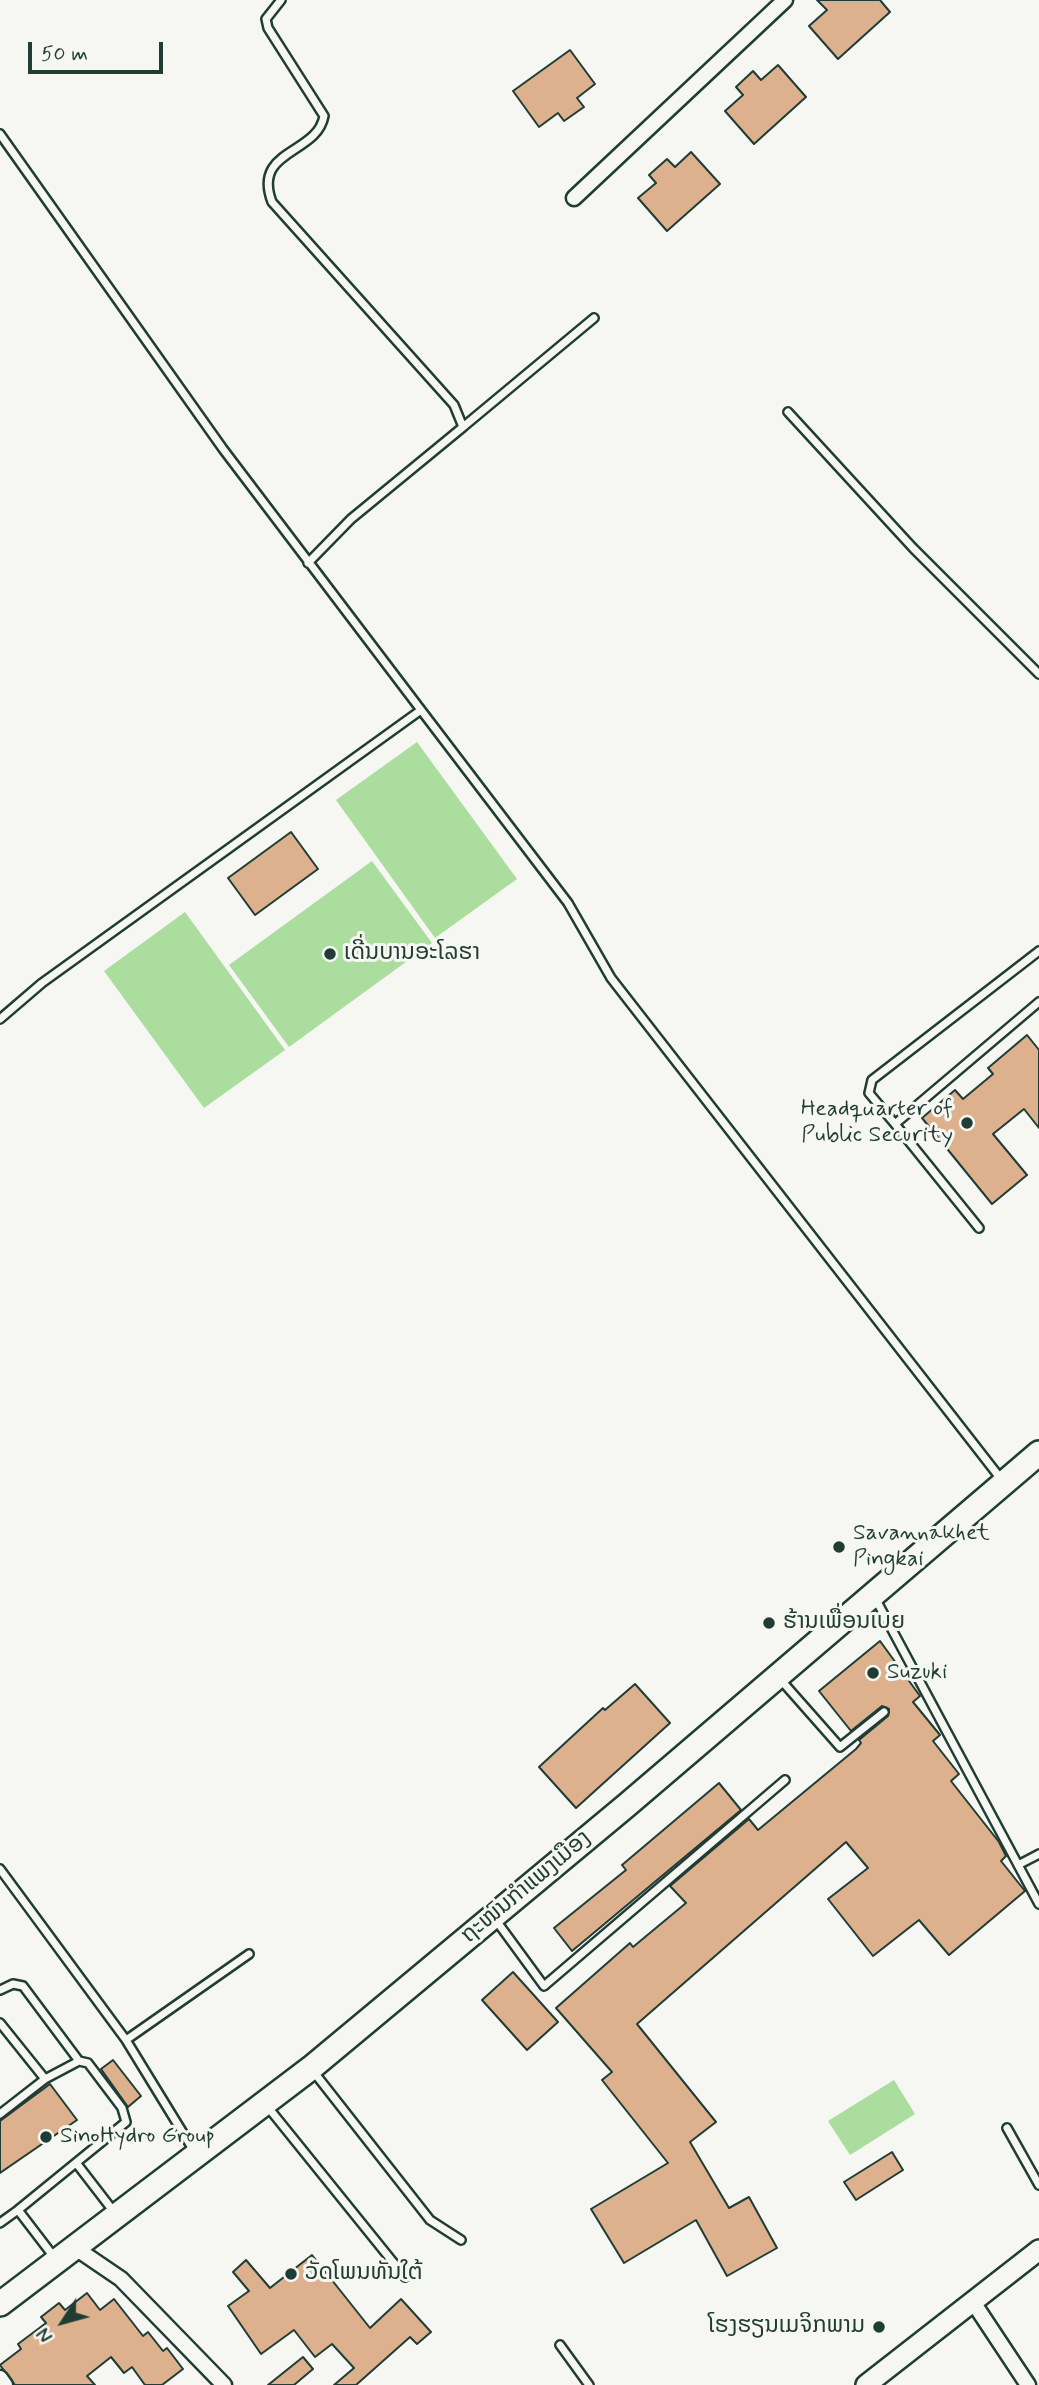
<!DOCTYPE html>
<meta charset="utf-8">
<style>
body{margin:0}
#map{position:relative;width:1039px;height:2385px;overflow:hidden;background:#f6f6f2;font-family:Mynerve,sans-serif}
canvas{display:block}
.north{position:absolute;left:28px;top:2287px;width:70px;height:70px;-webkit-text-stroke:5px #f6f6f2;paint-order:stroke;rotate:234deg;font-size:19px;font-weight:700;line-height:28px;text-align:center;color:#1f3d34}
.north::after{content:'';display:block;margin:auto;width:24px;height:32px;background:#1f3d34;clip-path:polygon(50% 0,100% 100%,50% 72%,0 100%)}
.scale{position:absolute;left:28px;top:42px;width:135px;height:32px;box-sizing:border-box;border:4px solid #1f3d34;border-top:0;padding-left:9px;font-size:21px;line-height:24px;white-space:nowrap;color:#1f3d34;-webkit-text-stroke:5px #f6f6f2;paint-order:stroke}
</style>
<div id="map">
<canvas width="1039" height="2385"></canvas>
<div class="north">N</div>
<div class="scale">50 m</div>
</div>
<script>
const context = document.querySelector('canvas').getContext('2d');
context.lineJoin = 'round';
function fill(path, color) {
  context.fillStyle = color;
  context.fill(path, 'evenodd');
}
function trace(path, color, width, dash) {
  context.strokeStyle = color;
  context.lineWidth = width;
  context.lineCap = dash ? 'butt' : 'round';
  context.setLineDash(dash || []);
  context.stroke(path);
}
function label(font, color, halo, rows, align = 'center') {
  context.font = font + ' Mynerve,"Noto Sans Lao",sans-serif';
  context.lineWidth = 6;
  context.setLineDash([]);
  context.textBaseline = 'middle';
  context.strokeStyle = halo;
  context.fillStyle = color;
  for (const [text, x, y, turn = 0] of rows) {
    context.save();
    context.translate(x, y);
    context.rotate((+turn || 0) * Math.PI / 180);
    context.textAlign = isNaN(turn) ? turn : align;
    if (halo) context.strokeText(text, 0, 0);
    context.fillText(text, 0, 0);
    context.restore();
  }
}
const green = new Path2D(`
 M417,742L517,879L435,938L336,800Z
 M372,861L432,943L289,1047L229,965Z
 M185,912L285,1050L204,1108L104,971Z
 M894,2080L915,2114L850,2155L828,2121Z`);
const building = new Path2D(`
 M817,0H880L890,12L838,59L809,26L827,10Z
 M570,50L595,84L577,98L584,107L564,121L558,113L539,127L513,91Z
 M778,65L806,97L754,144L725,111L743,95L736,87L753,71L761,80Z
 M691,152L720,184L667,231L638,198L656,183L649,175L667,159L675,167Z
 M291,832L318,869L255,915L228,878Z
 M1027,1035L1039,1050V1128L1024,1109L993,1134L1027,1175L992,1204L922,1118L955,1090L963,1099L993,1074L988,1068Z
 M880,1641L920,1696L913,1702L940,1735L933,1741L959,1774L951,1781L999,1842L1006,1856L1001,1861L1025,1891L949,1955L919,1920L873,1956L828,1899L868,1868L846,1842L637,2024L716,2122L690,2142L729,2208L749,2197L777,2248L727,2276L696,2220L624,2263L591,2209L668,2163L602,2080L612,2072L556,2008L630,1943L633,1947L686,1903L670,1886L749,1819L758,1830L856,1749L861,1743L859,1740L888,1716L889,1709L882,1706L851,1731L819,1691Z
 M635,1684L670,1723L576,1808L539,1767L603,1708L605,1710Z
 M719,1783L741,1810L572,1951L554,1928L626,1870L622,1865Z
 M513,1972L558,2022L527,2050L482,2000Z
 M113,2060L141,2096L128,2107L101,2069Z
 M50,2084L77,2120L0,2173V2121Z
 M892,2152L903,2170L856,2200L844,2182Z
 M312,2255L370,2328L401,2299L431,2332L417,2344L410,2337L356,2385H334L354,2368L332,2344L315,2357L294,2330L261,2354L228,2306L249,2291L233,2272L246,2260L270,2288Z
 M87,2293L100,2310L114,2299L143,2336L148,2332L163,2351L167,2348L183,2369L162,2385H145L132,2367L124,2373L111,2357L87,2376L95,2385H15L0,2365L21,2349L18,2344L46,2323L41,2317L59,2303L65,2310Z
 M303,2357L313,2369L294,2385H268Z`);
const lane = new Path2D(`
 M281,0L266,19L268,28L324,116C317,155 252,149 272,202L454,405L463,427L351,519L308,563
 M0,134L223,449L421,710
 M788,412L913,548L1039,674
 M463,427L594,318
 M0,1019L42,983L421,710L568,903L611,978L1001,1479
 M895,1124L869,1093L872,1080L1039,951
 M979,1228L895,1124L1039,1002
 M874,1596L1039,1904
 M780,1679L840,1747L884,1712
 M1018,1865L1039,1854
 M0,1869L126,2040L194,2151
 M495,1919L544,1986L785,1780
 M0,1990L13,1984L23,1986L79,2061
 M0,2023L45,2079L79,2061L88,2063L122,2108L126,2122L18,2210
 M126,2040L249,1954
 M313,2071L430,2220L461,2240
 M267,2106L405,2277
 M0,2114L45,2079
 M1007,2128L1039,2185
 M77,2164L114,2212
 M0,2223L18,2210L54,2257
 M560,2345L589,2385`);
const street = new Path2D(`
 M574,198L785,0
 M74,2247L121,2279L224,2385
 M973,2302L1028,2385
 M0,2378L5,2385`);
const secondary = new Path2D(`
 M866,2385L1039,2250`);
const primary = new Path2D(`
 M0,2304L311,2068L627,1805L1039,1453`);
const markers = [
 [330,954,7,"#1f3d34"],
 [967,1123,7,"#1f3d34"],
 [839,1547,7,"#1f3d34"],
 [769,1623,7,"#1f3d34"],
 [873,1673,7,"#1f3d34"],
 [46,2137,7,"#1f3d34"],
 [291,2274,7,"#1f3d34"],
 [879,2327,7,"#1f3d34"]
];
const poiNames = [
 ["ເດີ່ນບານອະໂລຮາ",344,954],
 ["Headquarter of",953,1110,"right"],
 ["Public Security",953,1136,"right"],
 ["Savannakhet",853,1534],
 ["Pingkai",853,1560],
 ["ຮ້ານເພື່ອນເບຍ",783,1623],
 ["Suzuki",887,1673],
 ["SinoHydro Group",60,2137],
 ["ວັດໂພນທັນໃຕ້",305,2274],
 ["ໂຮງຮຽນເມຈິກພາມ",865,2327,"right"]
];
const streetNames = [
 ["ຖະໜົນກຳແພງເມືອງ",527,1888,-40]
];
fill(green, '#aadd9e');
fill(building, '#ddb08e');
trace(building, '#1f3d34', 2);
trace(lane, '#1f3d34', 12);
trace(street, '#1f3d34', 19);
trace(secondary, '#1f3d34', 24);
trace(primary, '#1f3d34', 28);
trace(lane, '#f6f6f2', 7);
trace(street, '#f6f6f2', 14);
trace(secondary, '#f6f6f2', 19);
trace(primary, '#f6f6f2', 23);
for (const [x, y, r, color] of markers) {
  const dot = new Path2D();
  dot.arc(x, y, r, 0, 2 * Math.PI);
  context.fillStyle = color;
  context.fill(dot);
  trace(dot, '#f6f6f2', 2.5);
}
label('23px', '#1f3d34', '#f6f6f2', poiNames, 'left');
label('23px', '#1f3d34', '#f6f6f2', streetNames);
</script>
